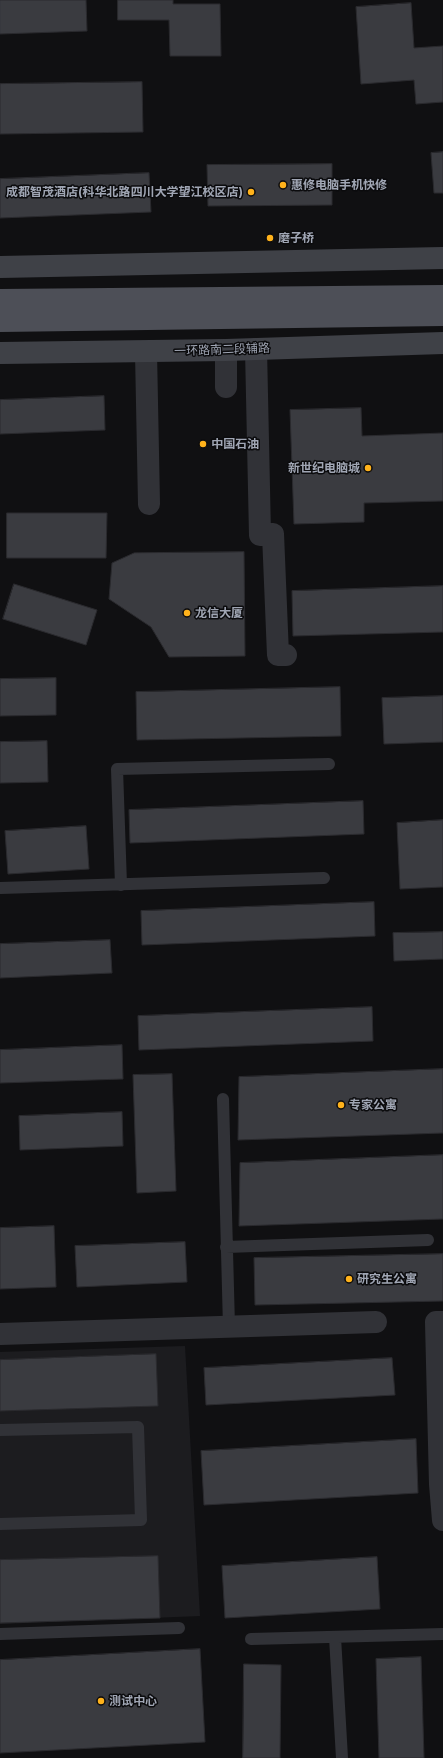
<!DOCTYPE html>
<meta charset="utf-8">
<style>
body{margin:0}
canvas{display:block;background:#101012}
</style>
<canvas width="443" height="1758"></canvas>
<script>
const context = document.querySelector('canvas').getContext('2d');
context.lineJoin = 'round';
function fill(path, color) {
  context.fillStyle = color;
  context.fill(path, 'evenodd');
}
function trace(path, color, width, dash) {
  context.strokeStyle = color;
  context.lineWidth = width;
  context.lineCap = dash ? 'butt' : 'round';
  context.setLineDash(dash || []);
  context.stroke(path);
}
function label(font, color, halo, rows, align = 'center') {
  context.font = font + ' Inter,"Noto Sans SC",sans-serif';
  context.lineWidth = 3;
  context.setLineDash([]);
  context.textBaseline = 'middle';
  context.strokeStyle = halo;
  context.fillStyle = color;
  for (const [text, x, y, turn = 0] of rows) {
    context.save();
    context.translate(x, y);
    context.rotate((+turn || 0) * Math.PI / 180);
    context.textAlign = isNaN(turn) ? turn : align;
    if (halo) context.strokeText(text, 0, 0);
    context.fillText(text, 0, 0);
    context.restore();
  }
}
const built = new Path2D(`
 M185,1346L200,1616L0,1624V1352Z`);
const building = new Path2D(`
 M0,0H86L87,31L0,34Z
 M118,0H173V4H220L221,56H170L169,20H118Z
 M411,3L414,48L443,46V102L416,104L414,80L361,84L356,7Z
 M142,82L143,132L0,134V84Z
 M443,152V193H434L431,153Z
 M332,164V205L208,206L207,165Z
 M149,173L151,212L0,218V179Z
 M104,396L105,430L0,434V400Z
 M361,408L362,436L443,433V501L364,503V522L294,524L290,410Z
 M7,513H107L106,558H7Z
 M244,552L245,656L169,657L151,627L109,599L112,563L134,553Z
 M14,584L97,610L86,645L3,619Z
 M443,586V632L293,636L292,591Z
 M56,678V715L0,716V679Z
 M340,687L341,736L137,740L136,692Z
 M443,696V742L384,744L382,698Z
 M47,741L48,782L0,783V742Z
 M363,801L364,834L130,843L129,810Z
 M443,820V887L400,889L397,823Z
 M86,826L89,869L8,874L5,831Z
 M374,902L375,936L142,945L141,911Z
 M443,932V959L394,961L393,933Z
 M110,940L112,973L0,978V944Z
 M372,1007L373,1041L139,1050L138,1016Z
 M122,1045L123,1079L0,1083V1050Z
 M443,1069V1133L238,1140L239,1077Z
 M172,1074L176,1191L137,1193L133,1075Z
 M122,1112L123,1146L20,1150L19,1116Z
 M443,1155V1219L239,1226L240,1163Z
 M54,1226L56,1287L0,1289V1228Z
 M185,1242L187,1282L77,1287L75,1246Z
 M443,1254V1301L255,1305L254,1258Z
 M156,1354L158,1406L0,1411V1360Z
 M392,1358L395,1395L206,1405L204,1368Z
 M416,1439L418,1493L204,1505L201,1451Z
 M158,1556L160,1618L0,1623V1560Z
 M377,1557L380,1609L225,1618L222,1566Z
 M200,1649L205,1742L0,1753V1660Z
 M421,1657L424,1758H379L376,1659Z
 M244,1664L281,1665L280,1758H243Z`);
const lane = new Path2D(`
 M121,885L117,769L329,764
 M0,888L324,878
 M223,1099L229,1327
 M226,1247L428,1240
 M0,1430L138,1427L141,1520L0,1524
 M0,1634L179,1628
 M335,1637L342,1758
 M251,1639L443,1634`);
const street = new Path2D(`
 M256,349L260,535L273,534L278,655H286
 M146,352L149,504
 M226,387V350
 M443,1322H436L440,1484L443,1520
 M0,1334L376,1322`);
const secondary = new Path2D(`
 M0,267L443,258
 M0,353L226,350L443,343`);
const primary = new Path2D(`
 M0,300L443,296
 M0,321L443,315`);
const markers = [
 [283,185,4,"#ffb21b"],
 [251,192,4,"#ffb21b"],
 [270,238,4,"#ffb21b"],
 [203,444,4,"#ffb21b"],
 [368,468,4,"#ffb21b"],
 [187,613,4,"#ffb21b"],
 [341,1105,4,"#ffb21b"],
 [349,1279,4,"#ffb21b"],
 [101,1701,4,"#ffb21b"]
];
const poiNames = [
 ["惠修电脑手机快修",291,185],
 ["成都智茂酒店(科华北路四川大学望江校区店)",243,192,"right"],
 ["磨子桥",278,238],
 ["中国石油",211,444],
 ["新世纪电脑城",360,468,"right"],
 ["龙信大厦",195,613],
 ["专家公寓",349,1105],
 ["研究生公寓",357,1279],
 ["测试中心",109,1701]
];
const streetNames = [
 ["一环路南二段辅路",222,350,-2]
];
fill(built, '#1c1c1f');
fill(building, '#3a3b40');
trace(building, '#2a2a2e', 1);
trace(lane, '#313237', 12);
trace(street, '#313237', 22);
trace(secondary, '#3f4147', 22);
trace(primary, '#4d4f57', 22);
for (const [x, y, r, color] of markers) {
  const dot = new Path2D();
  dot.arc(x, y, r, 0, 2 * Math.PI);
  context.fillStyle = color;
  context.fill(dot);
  trace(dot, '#0b0b0d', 1.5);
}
label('bold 12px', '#a0a6b4', '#0b0b0d', poiNames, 'left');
label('12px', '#a0a6b4', '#0b0b0d', streetNames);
</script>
